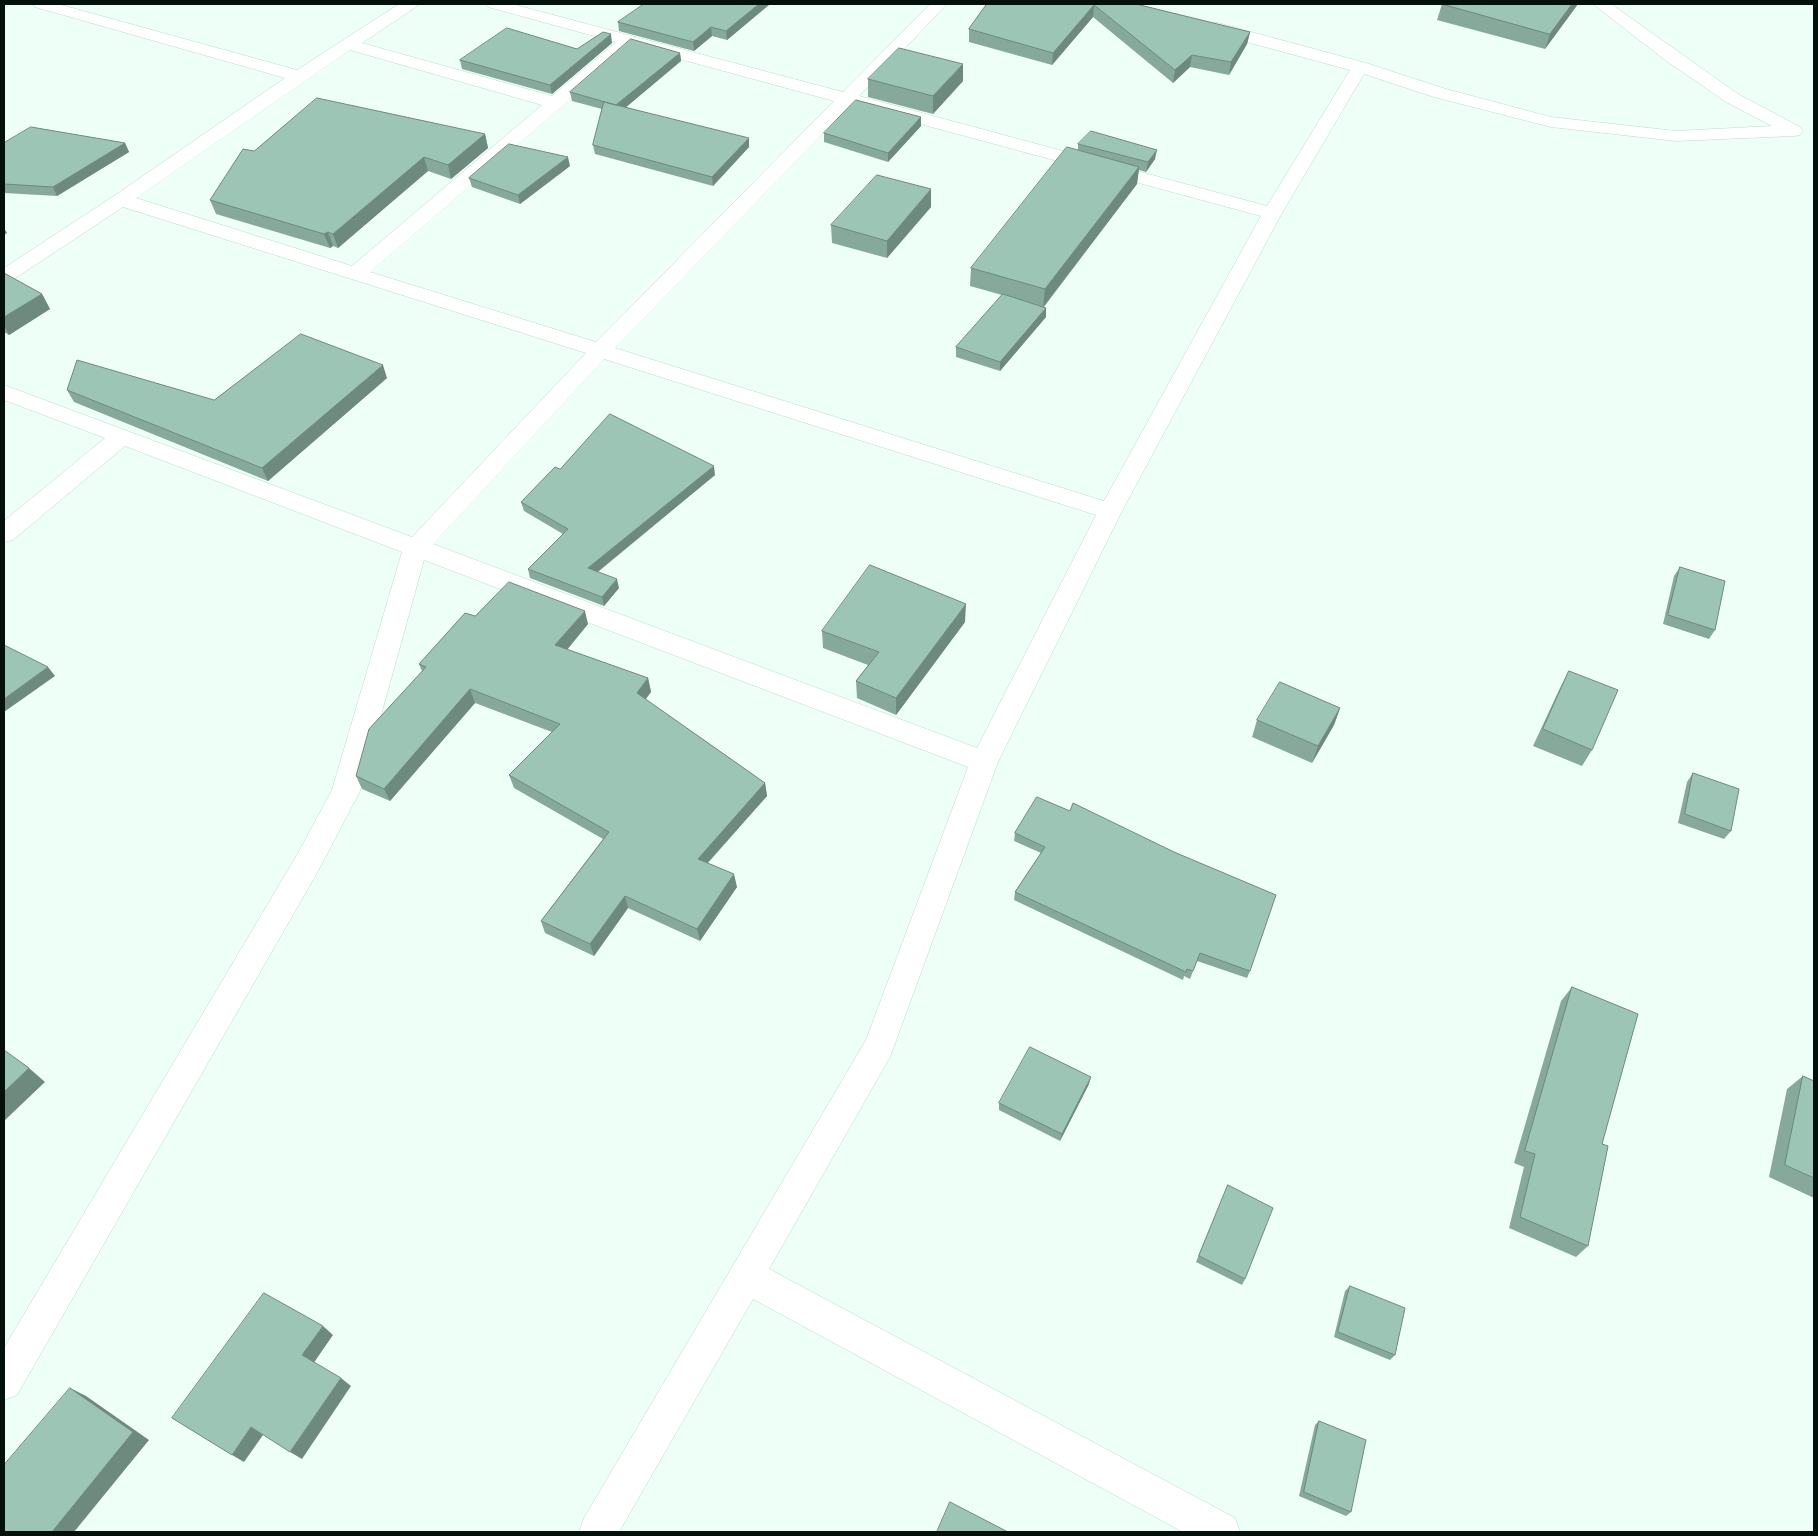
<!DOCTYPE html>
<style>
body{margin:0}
#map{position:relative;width:1818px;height:1536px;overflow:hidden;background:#eefff8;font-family:Merriweather,serif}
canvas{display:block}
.frame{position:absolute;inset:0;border:5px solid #03100b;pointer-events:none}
</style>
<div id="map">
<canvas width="1818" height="1536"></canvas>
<div class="frame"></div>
</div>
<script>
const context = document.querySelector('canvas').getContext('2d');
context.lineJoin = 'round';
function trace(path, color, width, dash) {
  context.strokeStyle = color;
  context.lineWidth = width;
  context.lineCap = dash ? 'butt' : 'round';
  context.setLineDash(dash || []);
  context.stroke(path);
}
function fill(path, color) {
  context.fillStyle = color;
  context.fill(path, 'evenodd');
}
const street = new Path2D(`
 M33,4H58L297,70L399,4H418L416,7L362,43L552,96L616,42L488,7L486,4H512L843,92L930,4H947L859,96L1267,206L1350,70L1206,31L1204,27L1206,23H1218L1366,63L1446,89L1551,117L1676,131L1772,126L1726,102L1665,60L1593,4H1611L1738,94L1800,127L1803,131L1800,135L1794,136L1676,141L1551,127L1434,97L1364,74L1282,213L1122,511L998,762L890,1057L769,1269L1235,1518L1240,1532H1183L753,1299L619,1532H579L584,1518L866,1040L968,767L424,560L360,791L317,873L17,1395L4,1400V1348L297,855L332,790L402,552L125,446L13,540L4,542V521L105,438L4,400V385L412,537L586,353L123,207L11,281L4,283V268L114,196L285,78L35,7ZM632,46L834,101L596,342L370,272ZM350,50L542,105L352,266L136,198ZM850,105L1261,216L1104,501L615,348ZM604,359L1096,515L977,748L433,544Z`);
const wall = new Path2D(`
 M770,4L727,40L712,36L694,51L619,31L618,22Z
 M987,4H1136L1250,32L1247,44L1229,75L1190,67L1173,83L1093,17L1052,65L969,42V29Z
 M1442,4H1578L1545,49L1437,20Z
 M612,43L552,94L462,69L460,60L577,49Z
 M680,53L681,61L626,107L749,147L713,186L595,154L593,145L602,109L572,101L570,92Z
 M868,79L963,81L933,114L868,97Z
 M921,117V126L888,162L824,142V133Z
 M485,134L488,148L451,179L428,171L338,248L333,246L330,248L216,214L210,200L254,151Z
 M4,143H125L129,152L57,196L4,193Z
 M1078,144L1155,159L1146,172L1139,170L1137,184L1044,307L1046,308V317L1000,371L956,357V347L1002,295L970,286L971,268L1078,150Z
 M570,166L520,204L472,187L469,178Z
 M931,207L887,258L832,243L831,225Z
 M4,273L42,294L50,309L9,335L4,332Z
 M387,378L268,481L74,402L67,390L214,400Z
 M560,469L715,475L598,572L619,588L604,606L530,578L528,569L563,534L524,511L521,502Z
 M1680,567L1715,630L1709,639L1663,624L1674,576Z
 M475,616L588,624L567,650L648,678L651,692L645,699L765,783L767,796L708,863L737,887L700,941L628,908L594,956L545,933L541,921L603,839L514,788L509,775L552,732L475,703L390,801L362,789L356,776L422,671L419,664Z
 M965,622L896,715L857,698L856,681L868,665L823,648L822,631Z
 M1569,671L1592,750L1582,766L1533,746L1560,688Z
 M1340,708L1334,725L1312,763L1252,737L1257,720Z
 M1693,773L1731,831L1724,839L1678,823L1687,782Z
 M1037,797L1250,971L1247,978L1197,961L1190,979L1184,976L1183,980L1014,900L1015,892L1041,853L1014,841L1015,833Z
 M1572,987L1602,1144L1588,1246L1576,1257L1509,1228L1524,1167L1514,1163L1561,1001Z
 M1803,1076L1814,1081V1198L1769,1177L1787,1089Z
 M1089,1084L1060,1141L999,1110V1103Z
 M1228,1185L1245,1279L1242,1285L1196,1262Z
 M1350,1286L1395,1355L1390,1360L1334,1337L1345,1291Z
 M1319,1421L1351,1512L1346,1516L1299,1496L1315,1425Z`);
const shadedWall = new Path2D(`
 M759,4H770L727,40L726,31Z
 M1572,4H1578L1545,49L1550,34Z
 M1094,5L1093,17L1052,65L1053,53Z
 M711,27L712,36L694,51L693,42Z
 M1250,32L1247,44L1229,75L1231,62Z
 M611,34L612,43L552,94L550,85Z
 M680,53L681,61L618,114L616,105Z
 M1192,55L1190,67L1173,83L1175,70Z
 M963,64V81L933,114V96Z
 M921,117V126L888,162V153Z
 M485,134L488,148L451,179L448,165Z
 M749,138V147L713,186L712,177Z
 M125,143L129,152L57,196L53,187Z
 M1157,150L1155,159L1146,172L1148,162Z
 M424,157L428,171L338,248L333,234Z
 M568,157L570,166L520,204L518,195Z
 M1139,167L1137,184L1043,307L1045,289Z
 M931,189V207L887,258V241Z
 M4,228L7,233L4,235Z
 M328,232L333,246L330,248L324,234Z
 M42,294L50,309L9,335L4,325V317Z
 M1046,308V317L1000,371V362Z
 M383,365L387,378L268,481L262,468Z
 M714,466L715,475L591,577L588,568Z
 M617,579L619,588L604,606L602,597Z
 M966,604L965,622L896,715V698Z
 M585,611L588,624L559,659L555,645Z
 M48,667L55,676L4,712V699Z
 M648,678L651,692L640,707L637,693Z
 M470,689L475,703L390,801L384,789Z
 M1340,708L1334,725L1312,763L1318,746Z
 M765,783L767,796L700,871L698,859Z
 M734,874L737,887L700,941L697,929Z
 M625,896L628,908L594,956L590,944Z
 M29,1068L45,1082L4,1121V1092Z
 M1091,1077L1089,1084L1060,1141L1062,1134Z
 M323,1326L333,1335L313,1364L302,1355Z
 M341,1378L351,1386L302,1459L290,1452Z
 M70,1388L86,1396L149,1440L74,1532H52Z
 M251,1427L263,1435L244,1462L232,1455Z`);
const building = new Path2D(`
 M644,4H759L726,31L711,27L693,42L618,22Z
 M987,4H1136L1250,32L1231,62L1192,55L1175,70L1094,5L1053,53L969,29Z
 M1442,4H1572L1550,34Z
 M507,28L577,49L603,32L611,34L550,85L460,60Z
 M631,39L680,53L616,105L570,92Z
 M899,48L963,64L933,96L868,79Z
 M317,98L485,134L448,165L424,157L333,234L328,232L324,234L210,200L243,149L254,151Z
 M856,100L921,117L888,153L824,133Z
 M604,102L749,138L712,177L593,145Z
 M31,127L125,143L53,187L4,184V143Z
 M1091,131L1157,150L1148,162L1078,144Z
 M509,144L568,157L518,195L469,178Z
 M1067,147L1139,167L1045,289L971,268Z
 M877,175L931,189L887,241L831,225Z
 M4,273L42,294L4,317Z
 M1003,294L1046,308L1000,362L956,347Z
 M301,334L383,365L262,468L67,390L77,360L214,400Z
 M610,414L714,466L588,568L617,579L602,597L528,569L568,529L521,502L555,467L560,469Z
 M870,565L966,604L896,698L856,681L879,652L822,631Z
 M1680,567L1725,581L1715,630L1668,615Z
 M509,582L585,611L555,645L648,678L637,693L765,783L698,859L734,874L697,929L625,896L590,944L541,921L609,832L509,775L560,724L470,689L384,789L356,776L369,729L426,667L419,664L465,613L475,616Z
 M4,645L48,667L4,699Z
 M1569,671L1618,690L1592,750L1543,729Z
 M1280,682L1340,708L1318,746L1257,720Z
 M1693,773L1739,789L1731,831L1685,814Z
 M1037,797L1070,811L1073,803L1174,852L1276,895L1250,971L1200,953L1193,971L1187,969L1186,972L1015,892L1045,847L1015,833Z
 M1572,987L1638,1014L1602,1144L1608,1146L1588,1246L1520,1217L1535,1154L1525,1151Z
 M1030,1047L1091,1077L1062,1134L999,1103Z
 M4,1050L29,1068L4,1092Z
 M1803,1076L1814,1081V1178L1785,1165Z
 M1228,1185L1273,1208L1245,1279L1199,1256Z
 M1350,1286L1405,1308L1395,1355L1338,1332Z
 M264,1293L323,1326L302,1355L341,1378L290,1452L251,1427L232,1455L172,1418Z
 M70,1388L133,1432L52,1532H4V1465Z
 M1319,1421L1366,1440L1351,1512L1304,1492Z
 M950,1502L1008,1532H937Z`);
trace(street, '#b5ddcd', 1);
fill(street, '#fff');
fill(wall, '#87a99c');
fill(shadedWall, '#6e8a7f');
fill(building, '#9dc5b5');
trace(building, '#6e8a7f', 1);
</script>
